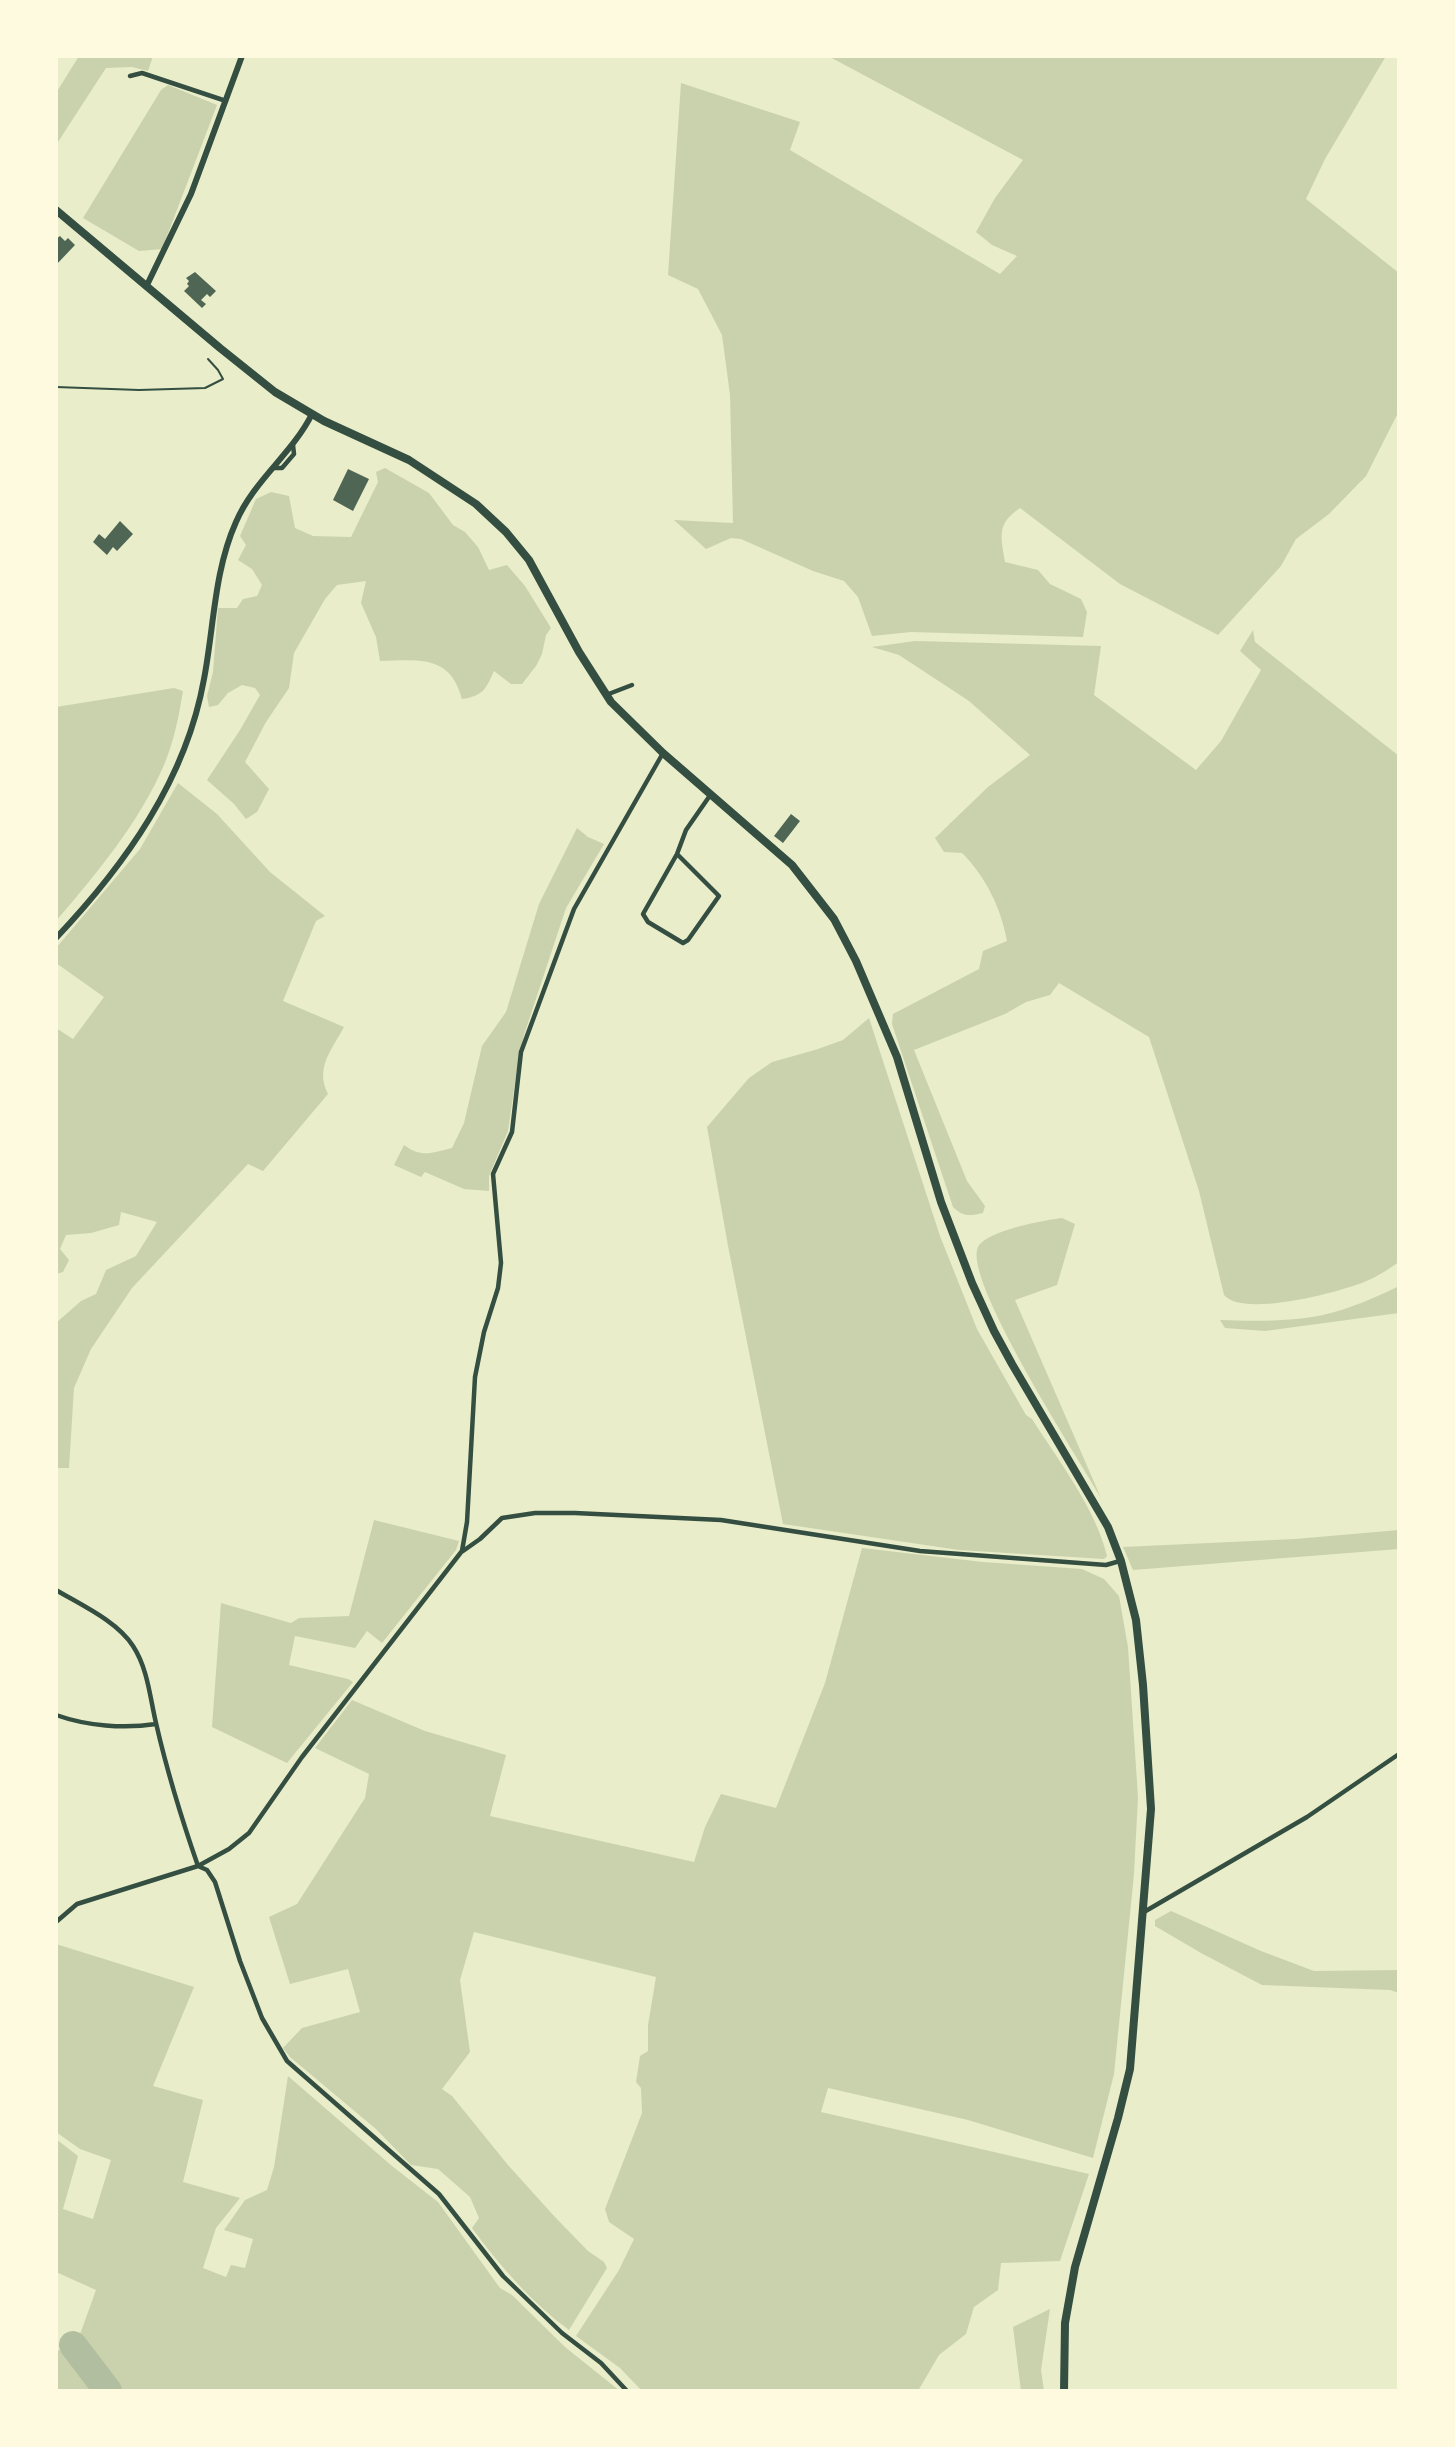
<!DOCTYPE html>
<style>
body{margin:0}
#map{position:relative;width:1455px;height:2447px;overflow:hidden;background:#e9edc9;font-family:Montserrat,sans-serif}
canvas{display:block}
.frame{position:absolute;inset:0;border:58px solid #fefae0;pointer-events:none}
</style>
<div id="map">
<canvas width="1455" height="2447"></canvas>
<div class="frame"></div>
</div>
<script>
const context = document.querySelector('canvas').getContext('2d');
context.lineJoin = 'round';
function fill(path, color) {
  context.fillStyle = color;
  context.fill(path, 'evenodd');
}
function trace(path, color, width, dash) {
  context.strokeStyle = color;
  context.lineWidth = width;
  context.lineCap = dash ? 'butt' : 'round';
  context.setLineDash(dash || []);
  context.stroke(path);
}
const green = new Path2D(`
 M79,56H153L148,71L132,67L106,68L56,145V93Z
 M828,56H1386L1325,159L1306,199L1399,273V411L1366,476L1329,514L1296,539L1281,566L1218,635L1120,584L1020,508C996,524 1001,537 1005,562L1038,570L1050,584L1081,599L1087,612L1083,637L911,632L872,636L858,597L844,581L813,571L741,539L731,538L706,549L674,520L733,523L730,395L722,335L698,289L668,275L681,83L800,122L790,150L1000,274L1017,256L992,245L976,232L995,198L1023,160Z
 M168,85L217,105L162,249L139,251L83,218L161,90Z
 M385,468L429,493L453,525L465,532L478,547L489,570L507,565L525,586L551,628L546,635L542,654L536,666L522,684H511L494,671C486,689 483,696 462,699C450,654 419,660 380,661L376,637L361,603L366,581L337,585L325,599L294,653L289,688L266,722L245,762L269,789L257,812L246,819L234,804L207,780L240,730L260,695L255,688L242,685L228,693L218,705L209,707L207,696L213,672L218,608H237L243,599L257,596L262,585L252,569L238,560L246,545L240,536L256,499L271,492L289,496L295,528L313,536L351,537L378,482L376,472Z
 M1253,630L1255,642L1399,756V1262C1386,1271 1372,1280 1356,1285C1330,1294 1243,1317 1224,1295L1199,1191L1149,1037L1059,983L1050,995L1026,1002L1005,1014L914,1050L967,1181L985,1206L983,1213C970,1216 963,1217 953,1207L892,1024L893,1014L979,969L983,951L1007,941C1001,908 986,877 962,853L944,852L935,838L988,787L1030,755L969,701L899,655L872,647L915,641L1101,646L1094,695L1196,770L1221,741L1261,670L1240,651Z
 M174,688L183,691C179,716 174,741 164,765C139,823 97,873 56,921V707Z
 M178,783L217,814L270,872L325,916L316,921L283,1001L344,1027C331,1051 315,1068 328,1094L263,1171L248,1164L132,1288L91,1349L74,1388L69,1468H56V1323L81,1301L96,1294L106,1270L136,1256L157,1222L121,1212L119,1225L91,1233L66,1235L60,1249L69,1260L63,1272L56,1274V1028L73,1039L104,997L56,963V948L140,849Z
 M577,828L588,837L604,844L566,908L524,1035L519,1056L508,1131L489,1176V1191L464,1189L425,1172L421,1177L394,1165L404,1145C421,1158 432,1153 452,1148L464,1123L482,1046L506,1012L539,904Z
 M869,1018L940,1236L977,1329L1026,1415L1032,1419C1058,1460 1096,1509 1107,1556L1104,1559L959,1550L783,1524L728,1246L707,1127L749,1078L772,1062L815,1050L843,1040Z
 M1062,1218L1075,1224L1057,1285L1015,1300L1101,1498C1080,1461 962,1279 978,1247C986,1231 1044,1220 1062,1218Z
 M1399,1286V1313L1265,1331L1225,1328L1220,1320C1252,1321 1291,1322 1323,1315C1349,1309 1375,1298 1399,1286Z
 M374,1520L459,1541L456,1550L382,1643L367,1631L355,1648L295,1636L289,1665L348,1679L353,1682L287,1763L212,1727L221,1603L291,1623L299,1618L349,1616Z
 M1399,1530V1549L1133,1570L1123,1547L1295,1539Z
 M862,1548L983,1562L1082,1569L1104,1579L1119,1596L1128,1647L1138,1797L1134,1874L1114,2074L1093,2158L968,2120L828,2088L821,2112L1089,2174L1060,2261L1001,2263L998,2290L974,2307L966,2334L939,2355L918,2391H642L620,2368L576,2336L619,2270L634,2239L609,2222L605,2209L642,2113L641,2088L636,2082L640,2056L648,2051V2025L656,1977L474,1932L460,1980L470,2052L442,2089L452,2096L508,2165L554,2216L588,2251L604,2262L607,2268L569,2330C531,2302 500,2266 472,2228L479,2218L470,2197L438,2169L411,2165L376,2129L290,2057L283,2048L302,2028L360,2012L348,1969L290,1984L269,1917L297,1904L365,1798L369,1774L315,1748L352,1700L425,1731L506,1755L490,1816L694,1862L705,1827L721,1794L776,1808L825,1683Z
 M1171,1911L1261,1951L1314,1971L1399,1970V1993L1390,1990L1262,1985L1201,1953L1155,1926V1920Z
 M56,1944L194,1987L153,2086L203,2100L183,2182L240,2198L216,2228L203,2268L226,2277L231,2265L245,2268L253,2239L224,2230L245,2200L267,2190L274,2167L288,2076L392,2166L438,2202L500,2288L512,2295L565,2347L620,2391H117C101,2375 94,2354 79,2337L96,2290L56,2272V2139L78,2156L63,2209L93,2219L111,2160L80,2149L56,2132Z
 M1050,2309L1041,2370L1044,2391H1021L1013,2327Z
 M56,2349L72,2356L101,2391H56Z`);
const taxiway = new Path2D(`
 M73,2345L108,2391`);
const building = new Path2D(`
 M60,236L65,241L68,238L75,245L56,265V253L58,250L56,239Z
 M195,272L216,291L210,297L207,294L201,300L206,304L202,308L184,291L189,286L187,284L189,281L186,278Z
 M348,469L369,479L353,511L333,500Z
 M120,521L133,534L117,551L113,547L107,555L93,542L99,534L105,539Z
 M791,814L800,821L783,843L774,836Z`);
const path = new Path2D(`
 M56,387L139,390L205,388L223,379L218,370L208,359`);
const minor = new Path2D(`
 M130,76L142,73L226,101
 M273,468H282L294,454L293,445
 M606,695L632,685
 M677,854L719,896L688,940L683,943L648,922L643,914L677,854L686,830L711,794
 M463,1551L480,1539L502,1518L535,1513H575L721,1520L920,1551L1106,1565L1120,1561
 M56,1590C81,1605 117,1621 133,1646C148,1669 150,1698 156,1723C167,1771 182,1820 198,1866
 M56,1715C87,1726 124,1729 156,1724
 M198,1866L207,1870L215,1882L240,1961L262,2018L287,2061L439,2194L503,2276L562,2333L601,2363L627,2391
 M1144,1912L1307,1817L1399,1754
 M56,1922L77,1904L198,1866L229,1849L249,1833L302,1757L462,1551L467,1522L475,1377L484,1332L498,1288L501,1263L493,1174L512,1132L521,1052L574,909L663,753`);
const tertiary = new Path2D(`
 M147,285L191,194L242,56
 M56,938C125,865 186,780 204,679C214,627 214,571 236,522C254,480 292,454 312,414`);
const trunk = new Path2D(`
 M56,210L220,348L275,392L324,421L409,460L476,504L506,532L529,560L579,652L611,702L663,753L792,865L834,919L856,961L897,1057L941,1202L972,1283L994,1331L1012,1364L1108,1527L1121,1561L1136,1620L1143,1685L1151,1809L1130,2069L1118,2118L1075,2267L1065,2323L1064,2391`);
fill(green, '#cad2ad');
trace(taxiway, '#b2bea0', 28);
fill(building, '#4f6655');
trace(path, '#344e41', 2);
trace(minor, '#344e41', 4.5);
trace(tertiary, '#344e41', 6);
trace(trunk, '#344e41', 8);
</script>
